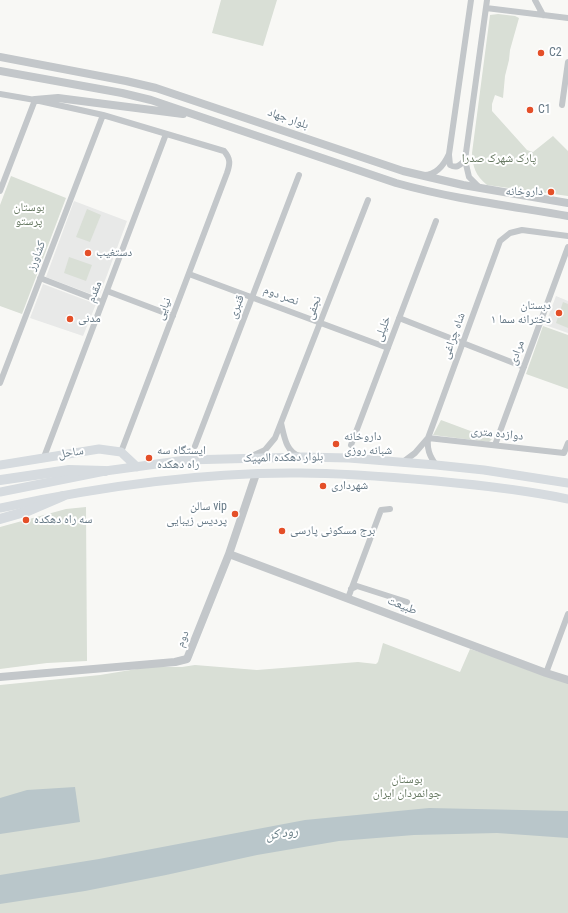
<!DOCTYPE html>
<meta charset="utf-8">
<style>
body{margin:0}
canvas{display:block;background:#f8f8f5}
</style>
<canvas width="568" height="913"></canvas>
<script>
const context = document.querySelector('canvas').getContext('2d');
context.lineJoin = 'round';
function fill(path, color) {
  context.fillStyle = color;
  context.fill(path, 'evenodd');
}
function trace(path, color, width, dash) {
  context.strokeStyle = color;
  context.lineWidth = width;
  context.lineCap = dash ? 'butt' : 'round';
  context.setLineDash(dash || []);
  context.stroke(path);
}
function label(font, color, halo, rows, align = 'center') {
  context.font = font + ' "Roboto Condensed","Noto Naskh Arabic",sans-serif';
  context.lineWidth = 4;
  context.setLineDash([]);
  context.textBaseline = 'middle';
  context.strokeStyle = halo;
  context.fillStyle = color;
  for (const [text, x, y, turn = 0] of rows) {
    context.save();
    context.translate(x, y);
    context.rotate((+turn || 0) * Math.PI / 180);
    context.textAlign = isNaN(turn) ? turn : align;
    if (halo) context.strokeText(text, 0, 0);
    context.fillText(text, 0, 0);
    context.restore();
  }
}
const built = new Path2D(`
 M74,201L127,221L100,294L96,296L46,277Z
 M43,284L96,304L83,336L30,318Z
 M556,296L568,301V333L545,325Z`);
const green = new Path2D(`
 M221,0H277L263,46L212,33Z
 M498,14L515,16L519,18L510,50L509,60L505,76L503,98L495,95L492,104V111L527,150L533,152L553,136L568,151V196L487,185C475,175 473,167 472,153L490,15Z
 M11,176L66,198L22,314L0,306V205Z
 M87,209L101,215L90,242L76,237Z
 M69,257L92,265L86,281L64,273Z
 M563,302L568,304V328L556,323Z
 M543,326L568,335V389L526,374Z
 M441,420L492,439L489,442L433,435Z
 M86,507L87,661L47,663L0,669V527L66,509Z
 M383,643L460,672L470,649L568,681V913H0V685L100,675L149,667H182L195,665L257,670L358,662L376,664L378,662Z`);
const water = new Path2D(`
 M75,787L80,822L0,834V798L27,790Z
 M429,808L568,811V838L497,833L414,835L339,841L257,855L166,875L85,891L0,904V875L99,859L305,820Z`);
const minor = new Path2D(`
 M535,0L543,15
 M486,8L568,18
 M0,94L35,100L103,115L224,151C231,159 230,164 227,173L121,452
 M562,105L568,62
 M449,155L450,165C457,169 460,165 465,160
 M424,175C437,175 444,165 449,154L471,0
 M479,187L469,177L465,160L487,0
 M0,191L35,100
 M568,236L522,230L510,233L500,241L428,438L564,453L568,443
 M189,274L388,348
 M40,278L102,302
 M107,291L173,316
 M399,318L524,367
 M0,383L103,115
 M281,423C284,435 286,453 300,456
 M351,445L436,221
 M495,445L568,247
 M195,446L299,175
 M252,456L265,450L275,438L368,200
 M44,457L166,134
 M403,462L415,453L428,438C427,449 429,455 436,465
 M351,589L357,586L407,602
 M348,598L381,510L390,509
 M546,673L568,614`);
const tertiary = new Path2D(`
 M0,57L126,81L156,88L403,171L463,185L568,203
 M0,71L122,93L151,100L396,183C453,199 510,206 568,216
 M35,100L58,98L183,114
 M229,554L546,673L568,680
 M0,677L175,662L187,659L229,554L256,474`);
const secondary = new Path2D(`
 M0,465L99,449L121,452L137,467
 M0,492L105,471L186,460L303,457L349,458L436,465L484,470L568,483
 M0,508C97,487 201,472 300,473C346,473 391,477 436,481C480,485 525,490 568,499`);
const trunk = new Path2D(`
 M0,480L69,470L105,471
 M0,519L28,511L63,496`);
const markers = [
 [541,53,4,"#e44f28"],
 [530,110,4,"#e44f28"],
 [551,192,4,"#e44f28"],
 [88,253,4,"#e44f28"],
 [559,313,4,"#e44f28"],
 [70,319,4,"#e44f28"],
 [336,444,4,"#e44f28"],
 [149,458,4,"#e44f28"],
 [323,486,4,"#e44f28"],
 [235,514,4,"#e44f28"],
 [26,520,4,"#e44f28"],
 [282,531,4,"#e44f28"]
];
const poiNames = [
 ["C2",549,53],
 ["C1",538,110],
 ["داروخانه",543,192,"right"],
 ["دستغیب",96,253],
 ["دبستان",551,306,"right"],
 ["دخترانه سما ۱",551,320,"right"],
 ["مدنی",78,319],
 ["داروخانه",344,437],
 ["شبانه روزی",344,451],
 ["ایستگاه سه",157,451],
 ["راه دهکده",157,465],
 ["شهرداری",331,486],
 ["سالن vip",227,507,"right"],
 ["پردیس زیبایی",227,521,"right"],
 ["سه راه دهکده",34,520],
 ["برج مسکونی پارسی",290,531]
];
const streetNames = [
 ["بلوار جهاد",288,119,19],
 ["کشاورز",37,256,-69],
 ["مقدم",95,292,-69],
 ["نصر دوم",281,296,20],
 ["قنبری",237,307,-69],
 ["نجفی",314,308,-69],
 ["نیایی",164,309,-69],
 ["خلیلی",383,329,-69],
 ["شاه چراغی",454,336,-70],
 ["مرادی",517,353,-70],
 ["دوازده متری",497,434,6],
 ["ساحل",71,453,-9],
 ["بلوار دهکده المپیک",283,458,-1],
 ["طبیعت",402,606,21],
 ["دوم",183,639,-68]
];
const parkNames = [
 ["پارک شهرک صدرا",499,159],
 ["بوستان",29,208],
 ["پرستو",29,222],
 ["بوستان",407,780],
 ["جوانمردان ایران",407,794]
];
const waterNames = [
 ["رود کن",282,834,-9]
];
fill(built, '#e8e9e8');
fill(green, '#d9dfd6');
fill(water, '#b9c6ca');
trace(minor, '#c3c7ca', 6);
trace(tertiary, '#c3c7ca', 8);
trace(secondary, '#d6dbdf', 9);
trace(trunk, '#d6dbdf', 10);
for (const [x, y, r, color] of markers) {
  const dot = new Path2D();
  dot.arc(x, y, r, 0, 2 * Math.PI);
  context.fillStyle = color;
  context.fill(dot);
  trace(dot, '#fff', 1.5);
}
label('12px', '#667986', '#fff', poiNames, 'left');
label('12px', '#667986', '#fff', streetNames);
label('12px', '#667861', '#fff', parkNames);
label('italic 13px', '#637a82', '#fff', waterNames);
</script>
